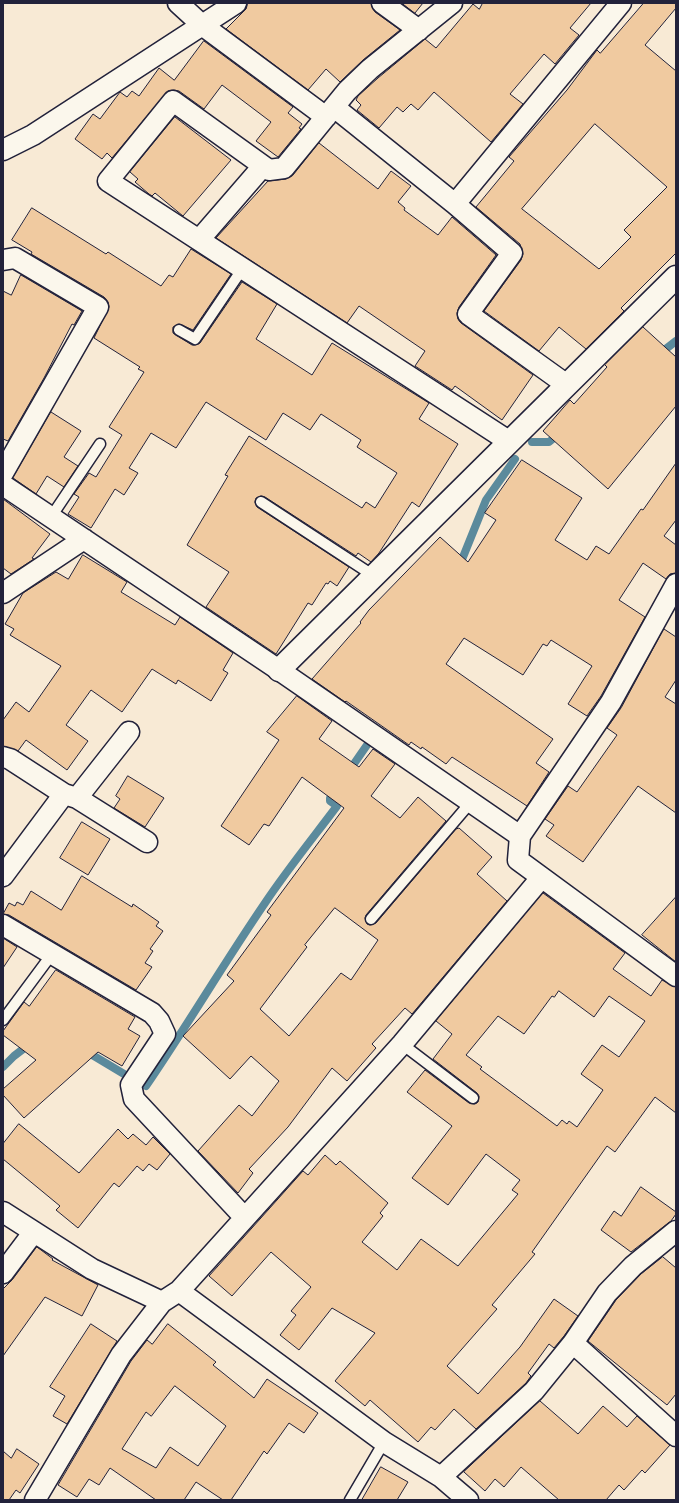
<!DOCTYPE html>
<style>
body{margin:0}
#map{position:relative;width:679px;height:1503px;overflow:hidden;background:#f8ead5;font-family:Kalam,sans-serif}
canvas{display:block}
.frame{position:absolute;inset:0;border:4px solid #22223b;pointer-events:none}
</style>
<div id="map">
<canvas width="679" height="1503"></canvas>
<div class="frame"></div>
</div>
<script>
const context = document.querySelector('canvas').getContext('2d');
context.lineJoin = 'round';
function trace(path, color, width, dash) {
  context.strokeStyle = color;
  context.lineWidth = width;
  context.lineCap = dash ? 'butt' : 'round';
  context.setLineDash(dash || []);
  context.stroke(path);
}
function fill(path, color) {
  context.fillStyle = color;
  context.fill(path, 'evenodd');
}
const stream = new Path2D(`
 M658,355L676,341
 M532,442H549L560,433
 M459,567L486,500L515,459
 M349,771L367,745
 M84,1050L124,1074
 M3,1067L14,1056L31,1043
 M146,1086C187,1026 224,963 265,903C287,870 313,838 337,806L330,801V798L337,789`);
const building = new Path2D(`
 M248,3H371L375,12L400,30L363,60L340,82L326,69L308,90L226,29L246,9Z
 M402,3H423L415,13Z
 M483,3H591L570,28L579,35L555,64L544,54L510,94L523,104L491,142L434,92L418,110L411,104L403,112L397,107L379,128L357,110L361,105L356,100L358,96L378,78L425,39L436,48L473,4L479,9Z
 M644,3H676V8L645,45L676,71V253L621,308L624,311L586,349L559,327L539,351L484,311L521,260L523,254L520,244L476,207L514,161L509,157L567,90L597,50L600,53ZM595,124L667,187L624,230L631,237L599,269L522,209Z
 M204,41L293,107L288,113L302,124L299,128L301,129L278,157L256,141L271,122L222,85L204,109L179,91L174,90L168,91L112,158L107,153L102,159L75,139L93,114L100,119L120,92L127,97L132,91L139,96L159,68L174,80Z
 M175,117L231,160L183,216L155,193L152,196L149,194L135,182L138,179L130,172Z
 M319,143L378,189L391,171L411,186L398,202L405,208L404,210L438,235L452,217L496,255L459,307L457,313L458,319L461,323L533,375L502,420L455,386L452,390L415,366L425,351L359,306L347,323L216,238L268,181L286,179L292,176Z
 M32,208L106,254L108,252L161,286L169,275L173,277L191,249L231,274L193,330L179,324L173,327V333L176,335L192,345H195L200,343L242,282L277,304L256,339L312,375L332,343L429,403L419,419L458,444L419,507L412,502L379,553L371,562L358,553L356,556L265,497L261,496L256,498L255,502L257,507L349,567L337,586L330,581L328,584L326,583L312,605L308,603L276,654L206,607L229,572L187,545L228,476L225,475L249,436L362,508L366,502L375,508L397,473L357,447L361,440L321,414L310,430L283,413L266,440L206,402L176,448L151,433L129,468L138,473L124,495L115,489L91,528L68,514L79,497L74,494L89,473L96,477L122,435L109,427L144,372L138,369L140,367L94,338L109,307L108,302L104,297L31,254L32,252L12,240Z
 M21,275L82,311L74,325L72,324L44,378L8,441L3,439V291L11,295Z
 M643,327L676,357V406L608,489L543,431L570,400L574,404L607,367L605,365Z
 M51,412L81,431L64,457L78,466L64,487L47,476L36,494L13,478Z
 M522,460L582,498L555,540L587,560L596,546L609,554L641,509L643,510L676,463V520L664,536L676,545V573L670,574L666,579L643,563L619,600L645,617L601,696L587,716L568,704L592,666L551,640L547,646L543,644L523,675L464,638L446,664L553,739L536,763L549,772L527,806L452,757L446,764L422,747L421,749L411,742L409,745L346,701L345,702L312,679L361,623L360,622L369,610L440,537L468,562L496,520L485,513Z
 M3,499L50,534L32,558L34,559L11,574L3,568Z
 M83,555L127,582L121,592L175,625L180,617L233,653L223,670L228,673L211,701L178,680L176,684L152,669L122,712L91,690L66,725L88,741L67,770L26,740L18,751L3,746V720L16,702L29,712L61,666L10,635L14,629L5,624L23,593L56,572L68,579Z
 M664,629L676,637V680L665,697L676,704V813L638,786L583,862L546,836L554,825L545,819L568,786L577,792L617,735L607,728L621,708Z
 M297,696L332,721L319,739L359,767L373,749L395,764L371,796L400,818L418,797L446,821L366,915L365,918L367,924L370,925L376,923L456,829L459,828L492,857L477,874L507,901L412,1014L405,1008L372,1044L376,1048L347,1081L332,1068L288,1127L249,1169L253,1173L238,1193L198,1151L239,1105L252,1116L279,1081L251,1056L230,1079L183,1036L234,981L227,975L271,915L267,912L344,808L302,777L269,826L264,824L249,845L221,826L279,740L267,732ZM335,908L378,940L351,980L341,973L289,1036L260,1009L307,947L305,945Z
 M128,776L164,798L145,827L114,808L120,799L116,796Z
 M82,822L110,839L88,875L60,858Z
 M82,876L132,907L133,904L159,922L156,926L163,931L150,949L153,951L145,963L152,967L136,990L9,915L3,914L9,903L15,906L17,902L23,905L31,891L61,910Z
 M543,893L625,953L613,969L651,996L662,980L676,987V1113L655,1097L615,1152L607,1146L532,1252L535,1254L492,1305L497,1309L447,1366L478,1394L520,1347L554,1299L578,1316L564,1336L554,1348L549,1344L528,1373L531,1376L526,1383L476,1429L454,1409L435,1430L431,1427L418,1442L370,1400L365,1406L335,1381L375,1333L332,1308L299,1350L280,1335L296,1315L291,1311L311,1287L271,1252L232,1296L209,1276L303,1171L308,1175L325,1155L336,1165L340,1161L388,1203L380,1213L383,1216L362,1242L397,1270L421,1239L458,1266L518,1194L512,1190L520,1180L486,1154L448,1205L412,1178L452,1126L407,1092L425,1070L469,1103L475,1104L478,1102L479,1096L477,1093L433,1059L452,1034L436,1021ZM559,991L594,1017L609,996L645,1021L619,1057L602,1045L581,1074L603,1090L577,1127L569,1121L567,1124L562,1120L557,1126L480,1069L482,1067L466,1055L498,1016L524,1034L552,996L554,997Z
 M676,897V962L642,935Z
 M3,938L17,947L3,968Z
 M56,970L135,1017L128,1029L140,1036L122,1066L98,1052L24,1118L3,1095V1089L36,1060L3,1035V1031L24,1002L29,1006Z
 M19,1124L79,1173L118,1129L128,1139L133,1134L146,1145L153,1137L170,1154L157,1170L149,1164L143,1171L137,1166L119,1187L114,1183L78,1228L56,1210L60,1206L3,1159V1144Z
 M641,1187L676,1212V1214L671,1221L631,1252L601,1230L614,1211L621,1216Z
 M37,1247L53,1259L52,1260L98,1285L82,1316L45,1297L3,1356V1289L12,1280Z
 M663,1257L676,1268V1394L667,1405L588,1341L616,1300L641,1274Z
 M91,1324L117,1341L67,1424L53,1416L65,1396L50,1387Z
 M168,1324L216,1362L213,1365L254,1398L267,1379L318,1413L304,1433L289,1423L267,1454L264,1451L231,1500H223L196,1482L184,1500H156L110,1468L99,1485L89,1479L77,1497L58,1485L131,1361L147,1340L152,1344ZM175,1386L226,1426L198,1466L170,1447L156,1468L122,1449L146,1412L151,1416Z
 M540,1401L578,1434L603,1406L627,1427L637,1416L670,1445L645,1473L642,1470L624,1490L619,1485L606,1500H559L521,1467L504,1487L495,1479L485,1491L464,1472Z
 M17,1449L39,1464L20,1493L16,1490L9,1500H3V1451L11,1458Z
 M381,1467L408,1482L397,1500H362Z`);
const lane = new Path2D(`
 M179,330L195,339L243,268
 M261,502L374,576
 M51,517L100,444
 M371,919L471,802
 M3,1020L52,954
 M402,1044L473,1098
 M350,1500L384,1442`);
const street = new Path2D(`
 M178,3L202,25L326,117
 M382,3L419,30
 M452,3L370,69L347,91L284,168L269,170L173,101L108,181L510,442
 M334,107L455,204L621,3
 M3,150L33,135L236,3
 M455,204L512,253L468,314L567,385
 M199,240L263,166
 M3,260L15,258L98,307L3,473
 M3,485L279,670L520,836
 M676,584L611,702L520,836L518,860L676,976
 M3,593L84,539
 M3,757L10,759L64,794L77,798L147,842
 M77,798L129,732
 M3,876L64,794
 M3,925L152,1013L159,1021L165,1034L131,1085L134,1099L245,1218
 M3,1212L92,1269L162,1302
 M3,1273L33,1233
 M179,1291L384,1442L441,1477L468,1500
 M573,1343L676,1436
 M441,1477L534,1391L573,1343L607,1293L633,1266L676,1231
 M35,1500L121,1355L162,1302L179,1291L402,1044L541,878`);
const secondary = new Path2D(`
 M279,670L676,277`);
trace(stream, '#5b8a9c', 8);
fill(building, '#f0caa0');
trace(building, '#22223b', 1);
trace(lane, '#22223b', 13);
trace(street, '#22223b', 23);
trace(secondary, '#22223b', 25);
trace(lane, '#fbf7ec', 10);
trace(street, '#fbf7ec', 20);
trace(secondary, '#fbf7ec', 22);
</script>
